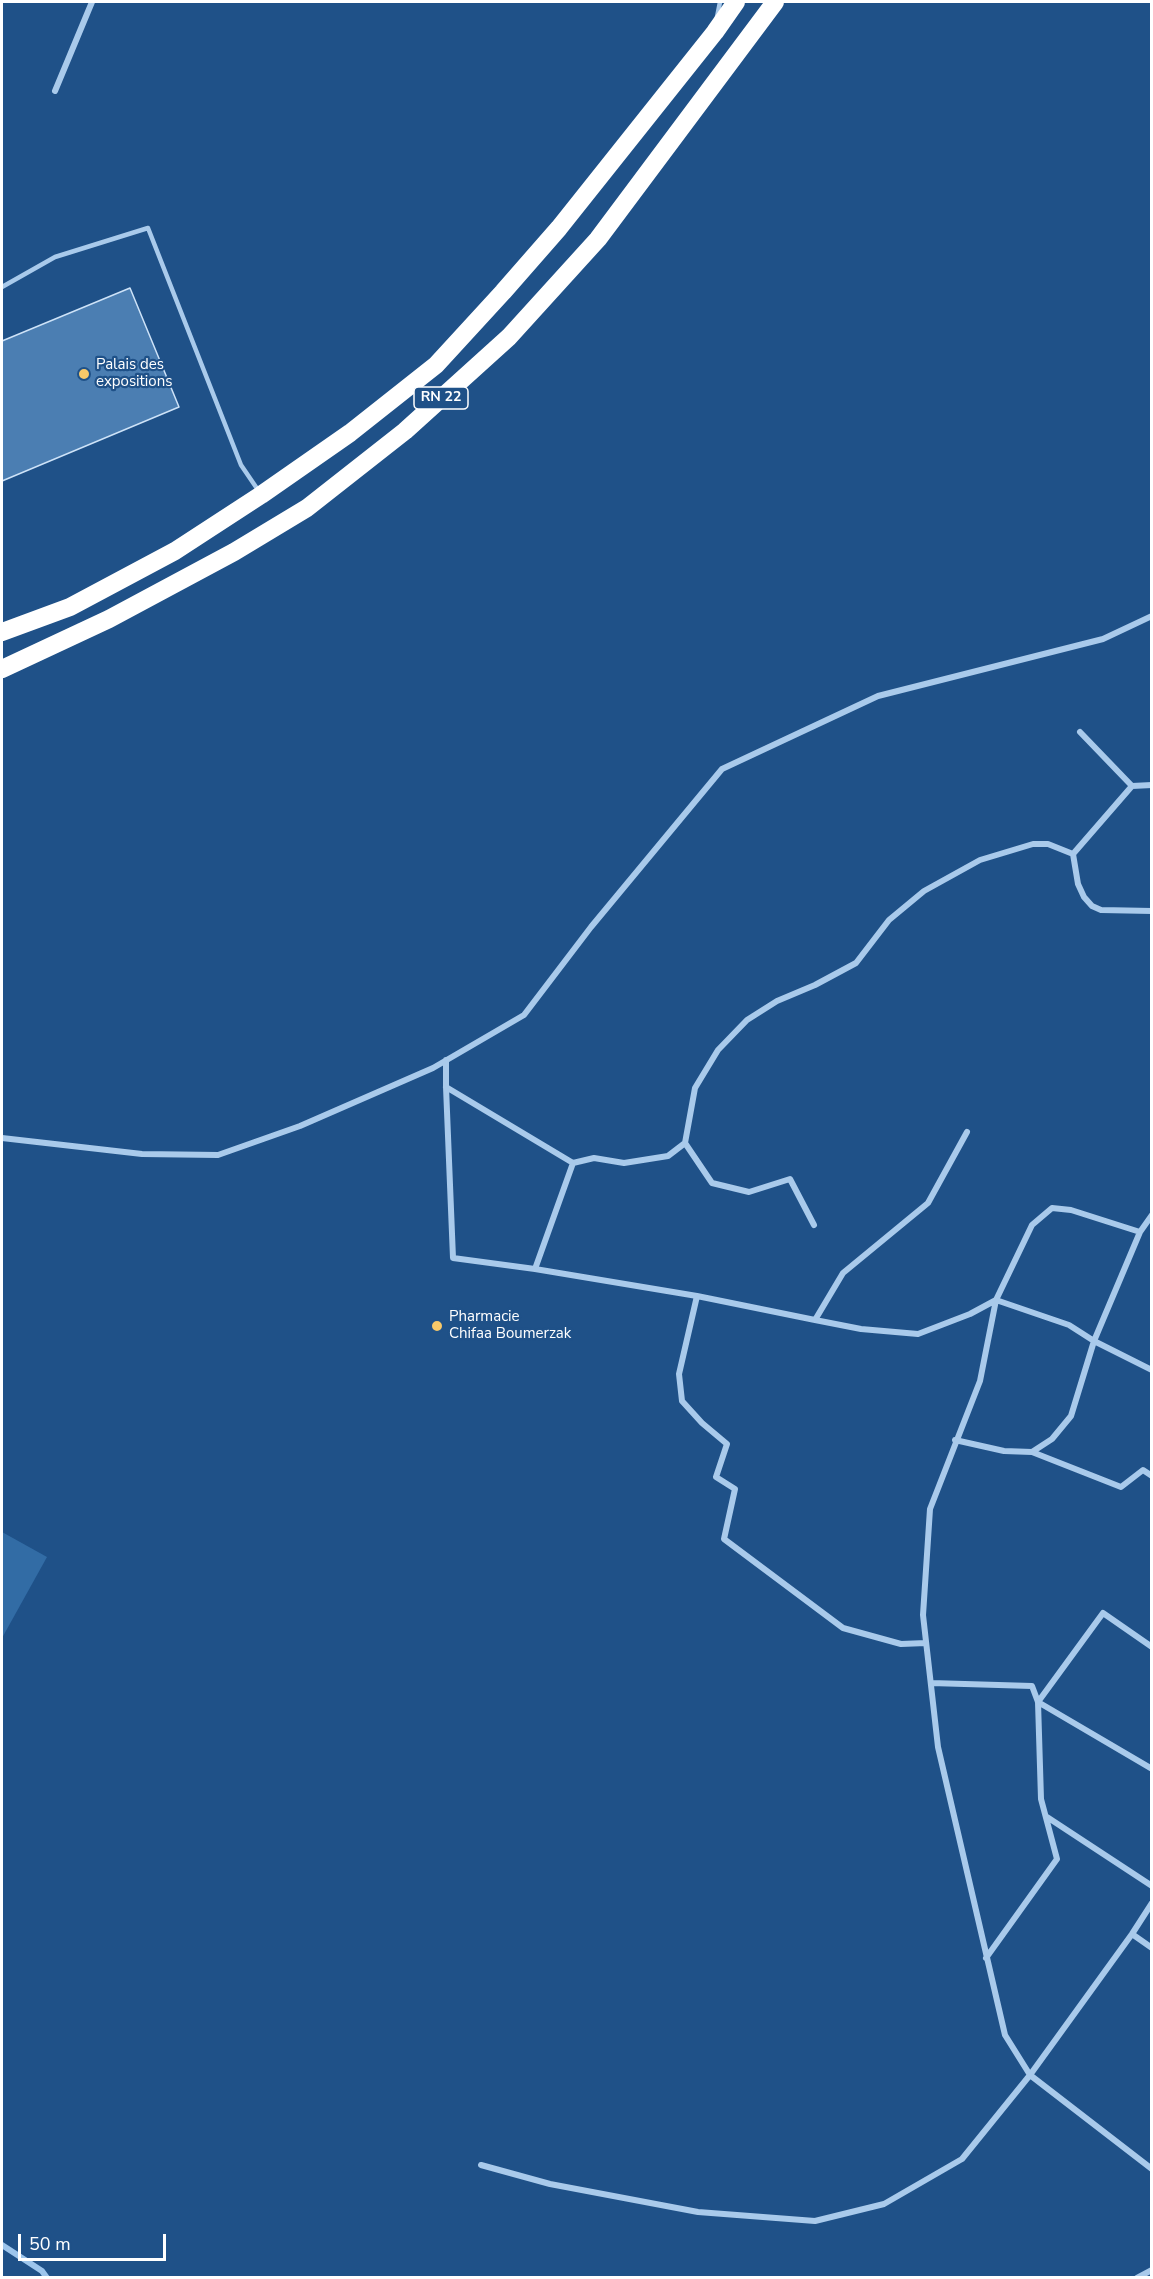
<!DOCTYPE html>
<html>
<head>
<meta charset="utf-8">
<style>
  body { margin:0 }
  #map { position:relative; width:1153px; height:2279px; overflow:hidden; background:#1f5188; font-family:"Nunito Sans",sans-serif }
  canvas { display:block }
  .frame { position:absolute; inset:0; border:3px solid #fff; pointer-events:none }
  .scale { position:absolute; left:18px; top:2234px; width:148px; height:27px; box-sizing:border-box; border:3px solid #fff; border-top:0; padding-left:8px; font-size:18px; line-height:21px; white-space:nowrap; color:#fff; -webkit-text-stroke:4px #1f5188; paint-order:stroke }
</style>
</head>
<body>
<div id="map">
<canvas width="1153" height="2279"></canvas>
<div class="frame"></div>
<div class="scale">50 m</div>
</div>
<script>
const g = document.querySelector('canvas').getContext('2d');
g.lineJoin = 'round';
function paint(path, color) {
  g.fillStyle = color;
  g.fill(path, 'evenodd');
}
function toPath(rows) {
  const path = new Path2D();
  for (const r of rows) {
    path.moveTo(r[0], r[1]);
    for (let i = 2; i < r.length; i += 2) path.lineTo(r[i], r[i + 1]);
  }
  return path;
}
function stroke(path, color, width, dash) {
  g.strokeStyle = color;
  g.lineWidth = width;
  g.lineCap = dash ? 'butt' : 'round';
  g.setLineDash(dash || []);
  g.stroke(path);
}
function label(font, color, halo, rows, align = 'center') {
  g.font = font + ' "Nunito Sans",sans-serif';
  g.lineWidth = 4.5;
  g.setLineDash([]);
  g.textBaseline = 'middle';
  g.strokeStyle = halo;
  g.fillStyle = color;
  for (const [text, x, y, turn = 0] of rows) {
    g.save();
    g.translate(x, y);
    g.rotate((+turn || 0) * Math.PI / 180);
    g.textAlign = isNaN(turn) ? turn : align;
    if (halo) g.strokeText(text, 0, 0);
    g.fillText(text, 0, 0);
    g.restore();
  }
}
paint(toPath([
  [2,1532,47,1557,2,1638]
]), '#326ca5');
stroke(toPath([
  [2,2245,42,2271,47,2278]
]), '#9dc5ec', 6);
const building = toPath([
  [130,288,179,407,2,481,2,341,130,288]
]);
paint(building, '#4b7eb2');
stroke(building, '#cee3f8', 1.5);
stroke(toPath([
  [717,17,720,2],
  [2,287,55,257,148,228,241,465,258,490]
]), '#a9caeb', 4.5);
stroke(toPath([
  [55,91,92,2],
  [1132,786,1152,785],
  [1073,854,1078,884,1084,897,1092,906,1101,910,1152,911],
  [446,1087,573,1163,535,1269,453,1258,446,1087,446,1060],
  [2,1138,142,1154,218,1155,300,1126,433,1068,524,1015,591,927,722,769,878,696,1103,639,1152,616],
  [685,1143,712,1183,749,1192,790,1179,814,1225],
  [573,1163,594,1158,624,1163,668,1156,685,1143,695,1088,718,1050,747,1020,777,1001,815,985,856,963,889,920,924,891,980,860,1033,844,1048,844,1073,854,1132,786,1080,732],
  [1140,1232,1071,1210,1052,1208,1032,1225,996,1300,980,1381,930,1509,923,1615,938,1747,1005,2035,1030,2075,1152,2169],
  [535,1269,697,1296,679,1374,682,1401,702,1423,727,1444,716,1477,735,1489,724,1539,843,1628,901,1644,926,1643],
  [697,1296,815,1320,843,1273,928,1203,967,1132],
  [815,1320,861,1329,918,1334,970,1314,996,1300,1069,1325,1094,1341,1152,1370],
  [955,1440,1004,1451,1032,1452,1052,1439,1071,1416,1094,1341,1140,1232,1152,1215],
  [1032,1452,1121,1487,1143,1470,1152,1476],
  [1152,1647,1103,1613,1038,1702,1152,1769],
  [931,1683,1032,1686,1038,1702,1041,1799,1057,1859,986,1958],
  [1047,1817,1152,1886],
  [1132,1934,1152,1948],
  [481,2165,550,2184,698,2212,815,2221,884,2204,962,2159,1030,2075,1132,1934,1152,1903],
  [1137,2278,1152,2270]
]), '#a9caeb', 6);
stroke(toPath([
  [2,632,70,607,175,551,261,495,350,433,436,365,503,292,559,228,715,32,736,2],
  [2,669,109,619,234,552,307,508,405,431,509,337,598,239,775,2]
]), '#fff', 18);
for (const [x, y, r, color] of [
  [84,374,6,"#f9c969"],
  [437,1326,6,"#f9c969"]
]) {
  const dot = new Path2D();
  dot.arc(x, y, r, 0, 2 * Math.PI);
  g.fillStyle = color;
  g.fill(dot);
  stroke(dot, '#1f5188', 2);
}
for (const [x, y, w] of [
  [441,398,54]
]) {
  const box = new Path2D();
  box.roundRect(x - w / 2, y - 11, w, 22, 4.5);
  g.fillStyle = '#1f5188';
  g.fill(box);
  stroke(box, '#fff', 1.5);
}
label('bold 14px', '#fff', null, [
  ["RN 22",441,398]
]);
label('15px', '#fff', '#1f5188', [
  ["Palais des",96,365],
  ["expositions",96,382],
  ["Pharmacie",449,1317],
  ["Chifaa Boumerzak",449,1334]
], 'left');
</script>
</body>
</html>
